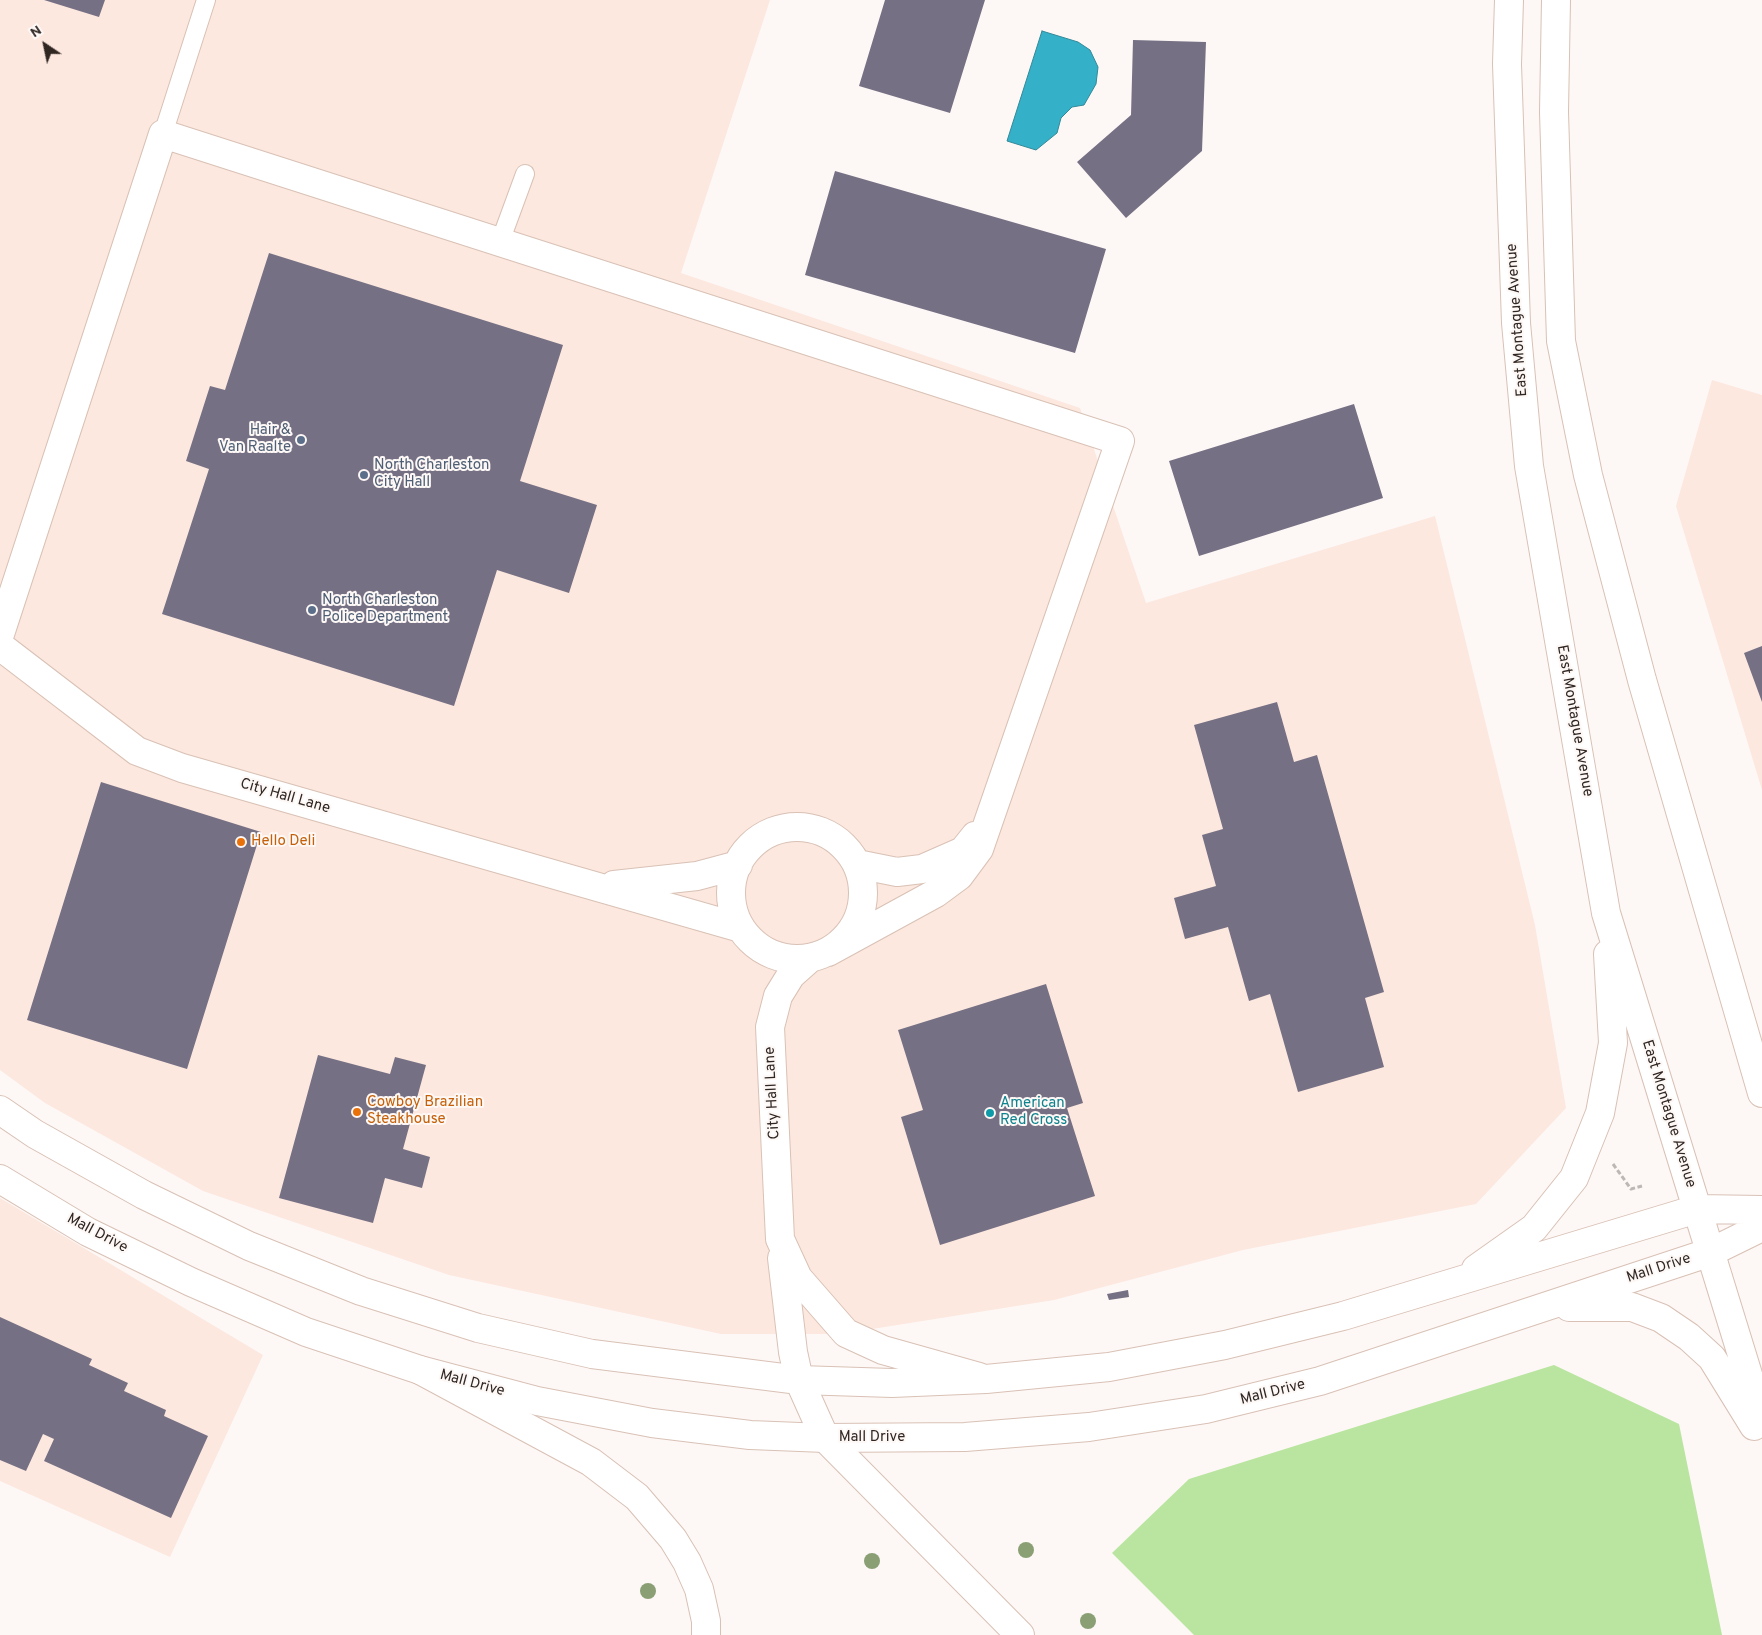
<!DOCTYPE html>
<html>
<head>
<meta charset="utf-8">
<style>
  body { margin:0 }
  #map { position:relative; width:1762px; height:1635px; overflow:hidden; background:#fdf8f6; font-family:Overpass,sans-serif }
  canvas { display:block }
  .north { position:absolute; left:20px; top:20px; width:50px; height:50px; -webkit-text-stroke:4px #fdf8f6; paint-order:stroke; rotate:326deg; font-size:14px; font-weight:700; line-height:20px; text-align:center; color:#302723 }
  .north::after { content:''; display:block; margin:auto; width:18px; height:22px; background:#302723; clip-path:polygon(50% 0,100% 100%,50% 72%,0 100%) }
</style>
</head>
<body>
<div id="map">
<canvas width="1762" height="1635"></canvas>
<div class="north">N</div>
</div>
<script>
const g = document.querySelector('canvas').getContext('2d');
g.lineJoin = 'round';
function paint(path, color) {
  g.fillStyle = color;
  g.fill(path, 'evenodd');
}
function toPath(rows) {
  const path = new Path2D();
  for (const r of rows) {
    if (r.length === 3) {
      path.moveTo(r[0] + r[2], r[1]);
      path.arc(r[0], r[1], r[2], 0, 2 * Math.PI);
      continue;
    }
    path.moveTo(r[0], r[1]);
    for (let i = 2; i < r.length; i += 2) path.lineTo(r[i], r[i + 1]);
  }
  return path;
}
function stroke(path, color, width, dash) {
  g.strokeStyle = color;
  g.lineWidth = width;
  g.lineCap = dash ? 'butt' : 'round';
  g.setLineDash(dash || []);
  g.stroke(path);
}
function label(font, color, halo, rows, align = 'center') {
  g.font = font + ' Overpass,sans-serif';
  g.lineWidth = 4;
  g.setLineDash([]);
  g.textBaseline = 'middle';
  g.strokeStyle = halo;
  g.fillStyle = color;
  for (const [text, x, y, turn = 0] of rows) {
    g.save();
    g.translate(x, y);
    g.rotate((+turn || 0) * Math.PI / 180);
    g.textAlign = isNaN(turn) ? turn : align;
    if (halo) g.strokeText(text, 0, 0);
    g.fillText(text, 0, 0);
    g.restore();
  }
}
paint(toPath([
  [0,0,770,0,681,273,1080,408,1146,603,1435,516,1535,925,1566,1108,1476,1204,1243,1250,1054,1300,841,1334,721,1334,449,1275,203,1191,45,1103,0,1070],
  [1712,380,1762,395,1762,790,1676,506],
  [0,1198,263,1355,170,1557,0,1481]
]), '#fce8df');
paint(toPath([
  [1554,1365,1679,1424,1722,1635,1194,1635,1112,1553,1189,1479]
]), '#b9e5a0');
const water = toPath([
  [1042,31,1078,42,1090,50,1098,67,1096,84,1084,105,1072,107,1061,118,1057,133,1036,150,1007,141,1042,31]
]);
paint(water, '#34b1c9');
stroke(water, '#338897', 1);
paint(toPath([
  [44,0,105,0,99,17],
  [885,0,985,0,950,113,859,86],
  [1133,40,1206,42,1202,151,1126,218,1077,162,1131,115],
  [835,171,1106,249,1075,353,805,275],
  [269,253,563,345,520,481,597,505,569,593,497,570,454,706,162,614,209,469,186,461,210,386,225,390],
  [1354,404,1383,498,1199,556,1169,461],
  [1762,646,1762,702,1744,653],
  [1277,702,1294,762,1317,755,1384,992,1365,998,1384,1067,1298,1092,1270,994,1249,1001,1228,927,1185,939,1174,898,1216,886,1202,835,1223,829,1194,725],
  [101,782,261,832,187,1069,27,1020],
  [1046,984,1083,1103,1067,1108,1095,1196,940,1245,901,1117,923,1110,898,1030],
  [318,1055,390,1074,395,1057,426,1065,403,1149,430,1157,422,1188,385,1178,373,1223,279,1198],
  [1128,1290,1129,1297,1109,1300,1107,1294],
  [0,1317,92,1359,89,1365,128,1383,124,1391,166,1410,164,1416,208,1436,171,1518,44,1461,54,1439,43,1434,26,1471,0,1460]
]), '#767084');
const lane = toPath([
  [163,134,206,0],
  [500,242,525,174]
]);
const street = toPath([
  [0,634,163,134,1120,441,979,849,959,876,936,893,828,952],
  [0,646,137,751,182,768,741,928],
  [797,893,66],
  [857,864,897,872,922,869,963,851,975,836],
  [614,885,697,876,738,865],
  [809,959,791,975,778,996,770,1027,780,1239,798,1278,846,1333,883,1350,979,1377],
  [782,1258,793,1352,799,1380]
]);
const secondary = toPath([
  [1509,0,1507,64,1516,323,1529,466,1606,913,1762,1420],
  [1556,0,1554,112,1561,341,1588,475,1642,680,1762,1093],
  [0,1110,35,1134,144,1195,249,1246,361,1291,478,1328,592,1354,799,1380,892,1383,986,1379,1109,1367,1225,1345,1343,1316,1697,1209,1762,1210],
  [0,1179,88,1232,191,1282,306,1332,420,1370,537,1401,652,1423,750,1435,825,1438,965,1437,1089,1427,1206,1409,1320,1381,1711,1252,1762,1227],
  [1476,1269,1534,1228,1574,1178,1600,1113,1613,1043,1608,954],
  [1569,1307,1632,1307,1661,1318,1689,1337,1712,1358,1754,1426]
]);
const highway = toPath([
  [420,1370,591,1462,637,1497,673,1539,687,1562,699,1589,706,1621,706,1635],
  [799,1380,825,1438,1020,1635]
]);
stroke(lane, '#d9c1b5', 20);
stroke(street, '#d9c1b5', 30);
stroke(secondary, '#d9c1b5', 30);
stroke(highway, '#d9c1b5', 30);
stroke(toPath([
  [1613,1164,1631,1189,1642,1186]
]), '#beb8b5', 3, [5, 2.5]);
stroke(lane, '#fff', 18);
stroke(street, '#fff', 28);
stroke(secondary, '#fff', 28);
stroke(highway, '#fff', 28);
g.fillStyle = '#8b9f75';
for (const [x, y] of [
  [1026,1550],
  [872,1561],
  [648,1591],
  [1088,1621]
]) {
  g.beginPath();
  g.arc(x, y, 8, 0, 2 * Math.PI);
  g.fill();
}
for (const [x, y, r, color] of [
  [301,440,5,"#5c6f8a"],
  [364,475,5,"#5c6f8a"],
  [312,610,5,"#5c6f8a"],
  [241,842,5,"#e8710a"],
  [357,1112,5,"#e8710a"],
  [990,1113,5,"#0f9aa8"]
]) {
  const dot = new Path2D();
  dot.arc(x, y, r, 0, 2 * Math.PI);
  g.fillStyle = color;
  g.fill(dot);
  stroke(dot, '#fdf8f6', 2);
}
label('15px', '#302723', '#fdf8f6', [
  ["East Montague Avenue",1518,320,-94],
  ["East Montague Avenue",1574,721,80],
  ["City Hall Lane",285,797,16],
  ["City Hall Lane",773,1093,-93],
  ["East Montague Avenue",1668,1114,73],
  ["Mall Drive",97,1234,28],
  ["Mall Drive",1659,1269,-18],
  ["Mall Drive",472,1384,15],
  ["Mall Drive",1273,1393,-14],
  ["Mall Drive",872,1438]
]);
label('15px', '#4e5e75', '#fdf8f6', [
  ["Hair &",291,431,"right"],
  ["Van Raalte",291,448,"right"],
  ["North Charleston",374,466],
  ["City Hall",374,483],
  ["North Charleston",322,601],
  ["Police Department",322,618]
], 'left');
label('15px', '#c56008', '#fdf8f6', [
  ["Hello Deli",251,842],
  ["Cowboy Brazilian",367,1103],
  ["Steakhouse",367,1120]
], 'left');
label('15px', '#0d838f', '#fdf8f6', [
  ["American",1000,1104],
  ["Red Cross",1000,1121]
], 'left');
</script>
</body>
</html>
